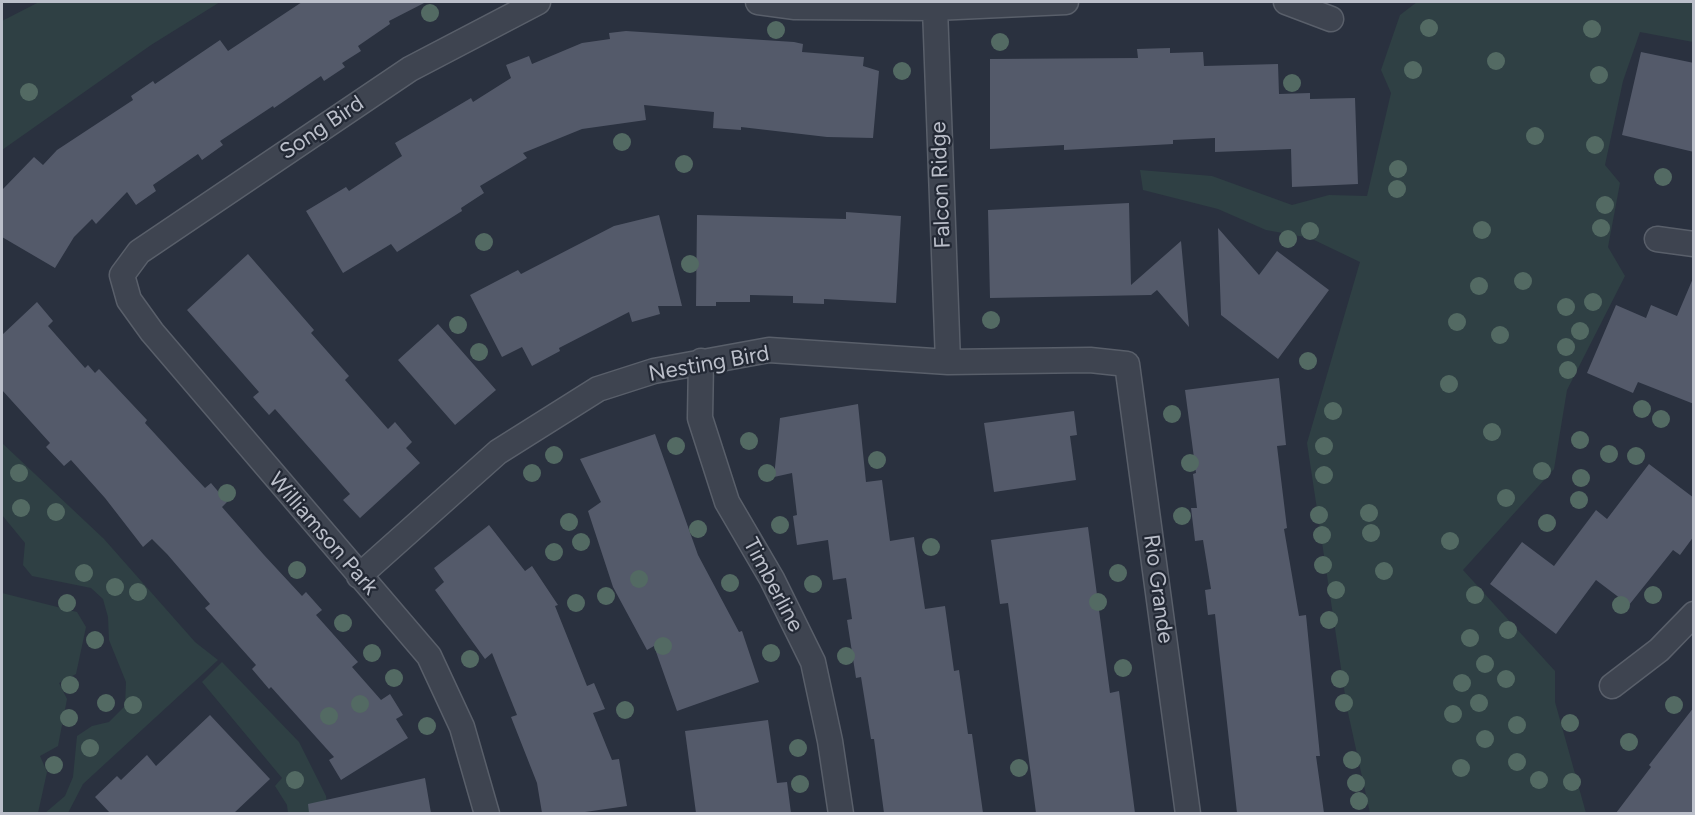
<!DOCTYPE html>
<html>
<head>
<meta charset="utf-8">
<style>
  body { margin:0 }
  #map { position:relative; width:1695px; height:815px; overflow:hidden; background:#2a313f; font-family:Figtree,sans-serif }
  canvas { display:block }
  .frame { position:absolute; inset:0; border:3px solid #bbbfca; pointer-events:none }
</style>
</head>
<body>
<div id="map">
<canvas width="1695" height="815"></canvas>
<div class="frame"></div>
</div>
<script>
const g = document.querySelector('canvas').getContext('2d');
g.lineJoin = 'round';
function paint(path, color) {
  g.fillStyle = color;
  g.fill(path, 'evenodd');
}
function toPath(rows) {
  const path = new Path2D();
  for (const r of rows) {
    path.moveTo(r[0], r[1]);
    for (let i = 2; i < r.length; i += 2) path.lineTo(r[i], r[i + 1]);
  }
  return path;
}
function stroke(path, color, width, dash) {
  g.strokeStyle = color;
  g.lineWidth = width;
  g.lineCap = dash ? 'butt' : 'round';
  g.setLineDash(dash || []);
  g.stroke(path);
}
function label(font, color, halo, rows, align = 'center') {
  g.font = font + ' Figtree,sans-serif';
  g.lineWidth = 4.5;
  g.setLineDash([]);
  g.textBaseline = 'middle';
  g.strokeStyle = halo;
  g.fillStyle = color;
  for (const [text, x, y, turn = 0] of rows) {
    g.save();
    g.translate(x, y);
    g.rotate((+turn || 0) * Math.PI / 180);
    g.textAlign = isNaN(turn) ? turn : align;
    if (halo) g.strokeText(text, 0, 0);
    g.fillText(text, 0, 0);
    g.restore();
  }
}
paint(toPath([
  [39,2,220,2,151,45,2,150,2,21],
  [1417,2,1693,2,1693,42,1640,32,1623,81,1605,165,1620,183,1608,247,1625,276,1567,390,1554,469,1463,570,1555,671,1555,702,1586,813,1370,813,1347,708,1307,443,1360,262,1310,238,1266,230,1218,209,1143,190,1140,170,1212,176,1292,205,1329,195,1367,196,1391,93,1381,70,1400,15],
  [2,443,104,539,195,642,218,660,83,784,68,813,45,813,65,796,73,777,77,736,92,726,109,722,125,706,126,682,109,640,108,617,103,599,91,588,32,576,23,565,25,543,2,515],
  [2,593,77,612,86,627,76,674,59,683,67,699,58,746,40,756,47,772,38,813,2,813],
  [222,662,299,742,326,796,328,813,288,813,287,805,275,786,282,778,202,682]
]), '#2f4044');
paint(toPath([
  [302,2,426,2,389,21,390,24,358,46,361,51,342,63,345,67,324,81,321,76,274,108,273,106,220,141,223,145,202,160,198,154,153,185,156,191,136,205,127,192,96,224,92,219,74,237,55,268,2,237,2,190,34,157,43,165,57,150,133,100,131,96,153,81,155,84,220,40,228,51],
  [626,31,794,42,803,44,802,52,864,57,863,66,879,71,873,138,827,137,741,127,741,130,713,128,714,112,644,105,646,120,582,129,523,153,527,158,480,186,484,193,461,208,462,211,397,252,391,244,343,273,306,211,346,187,349,191,402,156,395,143,471,98,473,102,511,78,506,65,529,56,532,64,582,43,610,39,609,33],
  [1170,48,1170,53,1203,52,1204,66,1278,64,1279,94,1310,93,1310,99,1355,98,1358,184,1292,187,1291,149,1215,152,1215,138,1173,140,1173,144,1064,150,1064,145,990,149,990,59,1138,58,1137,49],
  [1641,52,1694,63,1694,152,1622,135],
  [1129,203,1131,285,1181,241,1189,327,1157,290,1151,295,990,298,988,210],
  [846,212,901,216,896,303,824,299,824,304,793,303,793,296,750,295,750,302,716,302,716,306,696,306,697,215,846,219],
  [659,215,682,306,658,306,660,314,632,322,629,312,559,348,560,351,532,366,522,347,502,357,470,295,518,270,521,274,614,226],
  [1218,228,1259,275,1277,251,1329,290,1278,359,1221,315],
  [248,254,314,330,311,333,349,376,345,380,388,429,395,422,412,442,406,448,420,463,360,518,343,500,350,494,275,409,269,415,253,397,259,392,187,310],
  [1694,276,1694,404,1638,382,1633,393,1587,373,1616,305,1646,318,1651,305,1677,316],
  [37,302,53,321,48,326,85,368,88,365,95,373,99,369,147,420,145,423,189,471,205,488,211,483,227,502,222,507,264,555,302,596,306,592,322,610,316,615,358,662,352,667,381,700,390,694,403,715,396,719,408,738,341,780,329,760,334,757,271,687,269,689,252,669,256,665,205,608,210,604,167,554,152,539,143,547,105,498,71,460,64,466,46,447,50,443,2,390,2,335],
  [438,324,496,390,455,425,398,360],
  [1279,378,1286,445,1277,446,1287,528,1284,529,1299,616,1306,615,1320,756,1316,756,1324,813,1237,813,1215,614,1208,615,1205,590,1211,589,1203,540,1195,541,1191,508,1197,508,1193,474,1196,473,1185,390],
  [858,404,866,482,882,480,890,541,914,537,925,609,945,606,954,671,959,670,968,734,972,734,983,813,884,813,874,739,871,739,861,677,856,678,847,620,852,619,846,578,833,580,828,540,797,545,793,516,797,515,792,473,774,477,780,418],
  [1074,411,1077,435,1070,436,1076,480,994,492,984,423],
  [655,434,698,555,739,632,742,631,759,682,677,711,654,646,647,650,613,587,588,511,601,502,580,459],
  [1649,464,1694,498,1694,536,1680,555,1673,550,1629,605,1596,580,1556,634,1490,584,1522,542,1554,566,1596,510,1607,519],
  [489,525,525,571,532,566,558,605,555,606,587,686,594,683,605,709,593,713,612,760,619,759,627,806,578,813,542,813,537,783,511,717,517,715,492,653,485,659,435,590,444,582,434,568],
  [1088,527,1110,693,1119,691,1135,813,1036,813,1008,603,1000,604,991,540],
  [1694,707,1694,813,1616,813,1651,767,1649,765],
  [210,715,270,779,234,813,110,813,95,797,117,776,121,780,147,755,156,766],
  [768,720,777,783,787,782,791,813,696,813,685,731],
  [425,778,431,813,309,813,308,804]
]), '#545a6a');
const minor = toPath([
  [758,2,795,7,935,8,1066,2],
  [1286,2,1331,19],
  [935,8,948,362],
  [1657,239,1694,244],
  [701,361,700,418,727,502,772,579,813,662,830,741,841,814],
  [359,576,498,452,598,389,654,371,769,350,948,362,1090,360,1127,364,1188,814],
  [1612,686,1659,650,1694,614],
  [487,814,462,727,429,656,152,332,129,300,122,275,139,252,410,69,538,2]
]);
stroke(minor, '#595f6a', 27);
stroke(minor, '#3e4450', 24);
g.fillStyle = '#536a63';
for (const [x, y] of [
  [430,13],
  [1429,28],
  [1592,29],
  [776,30],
  [1000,42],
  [1496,61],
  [1413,70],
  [902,71],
  [1599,75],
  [1292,83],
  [29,92],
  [1535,136],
  [622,142],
  [1595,145],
  [684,164],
  [1398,169],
  [1663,177],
  [1397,189],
  [1605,205],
  [1601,228],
  [1482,230],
  [1310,231],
  [1288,239],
  [484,242],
  [690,264],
  [1523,281],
  [1479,286],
  [1593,302],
  [1566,307],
  [991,320],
  [1457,322],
  [458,325],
  [1580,331],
  [1500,335],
  [1566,347],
  [479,352],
  [1308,361],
  [1568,370],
  [1449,384],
  [1642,409],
  [1333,411],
  [1172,414],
  [1661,419],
  [1492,432],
  [1580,440],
  [749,441],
  [676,446],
  [1324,446],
  [1609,454],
  [554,455],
  [1636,456],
  [877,460],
  [1190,463],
  [1542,471],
  [19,473],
  [532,473],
  [767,473],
  [1324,475],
  [1581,478],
  [227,493],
  [1506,498],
  [1579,500],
  [21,508],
  [56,512],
  [1369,513],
  [1319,515],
  [1182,516],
  [569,522],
  [1547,523],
  [780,525],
  [698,529],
  [1371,533],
  [1322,535],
  [1450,541],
  [581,542],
  [931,547],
  [554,552],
  [1323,565],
  [297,570],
  [1384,571],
  [84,573],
  [1118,573],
  [639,579],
  [730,583],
  [813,584],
  [115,587],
  [1336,590],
  [138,592],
  [1475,595],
  [1653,595],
  [606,596],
  [1098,602],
  [67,603],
  [576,603],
  [1621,605],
  [1329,620],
  [343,623],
  [1508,630],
  [1470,638],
  [95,640],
  [663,646],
  [372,653],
  [771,653],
  [846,656],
  [470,659],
  [1485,664],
  [1123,668],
  [394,678],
  [1340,679],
  [1506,679],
  [1462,683],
  [70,685],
  [106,703],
  [1344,703],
  [1479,703],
  [360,704],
  [133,705],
  [1674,705],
  [625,710],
  [1453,714],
  [329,716],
  [69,718],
  [1570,723],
  [1517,725],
  [427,726],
  [1485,739],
  [1629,742],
  [90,748],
  [798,748],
  [1352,760],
  [1517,762],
  [54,765],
  [1019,768],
  [1461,768],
  [295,780],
  [1539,780],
  [1572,782],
  [1356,783],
  [800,784],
  [1359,801]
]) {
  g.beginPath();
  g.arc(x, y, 9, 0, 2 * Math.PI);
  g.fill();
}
label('22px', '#bbbfca', '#232935', [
  ["Song Bird",322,128,-34],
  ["Falcon Ridge",941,185,-92],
  ["Nesting Bird",709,364,-10],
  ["Williamson Park",323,534,49],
  ["Timberline",773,585,62],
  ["Rio Grande",1158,589,82]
]);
</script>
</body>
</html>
